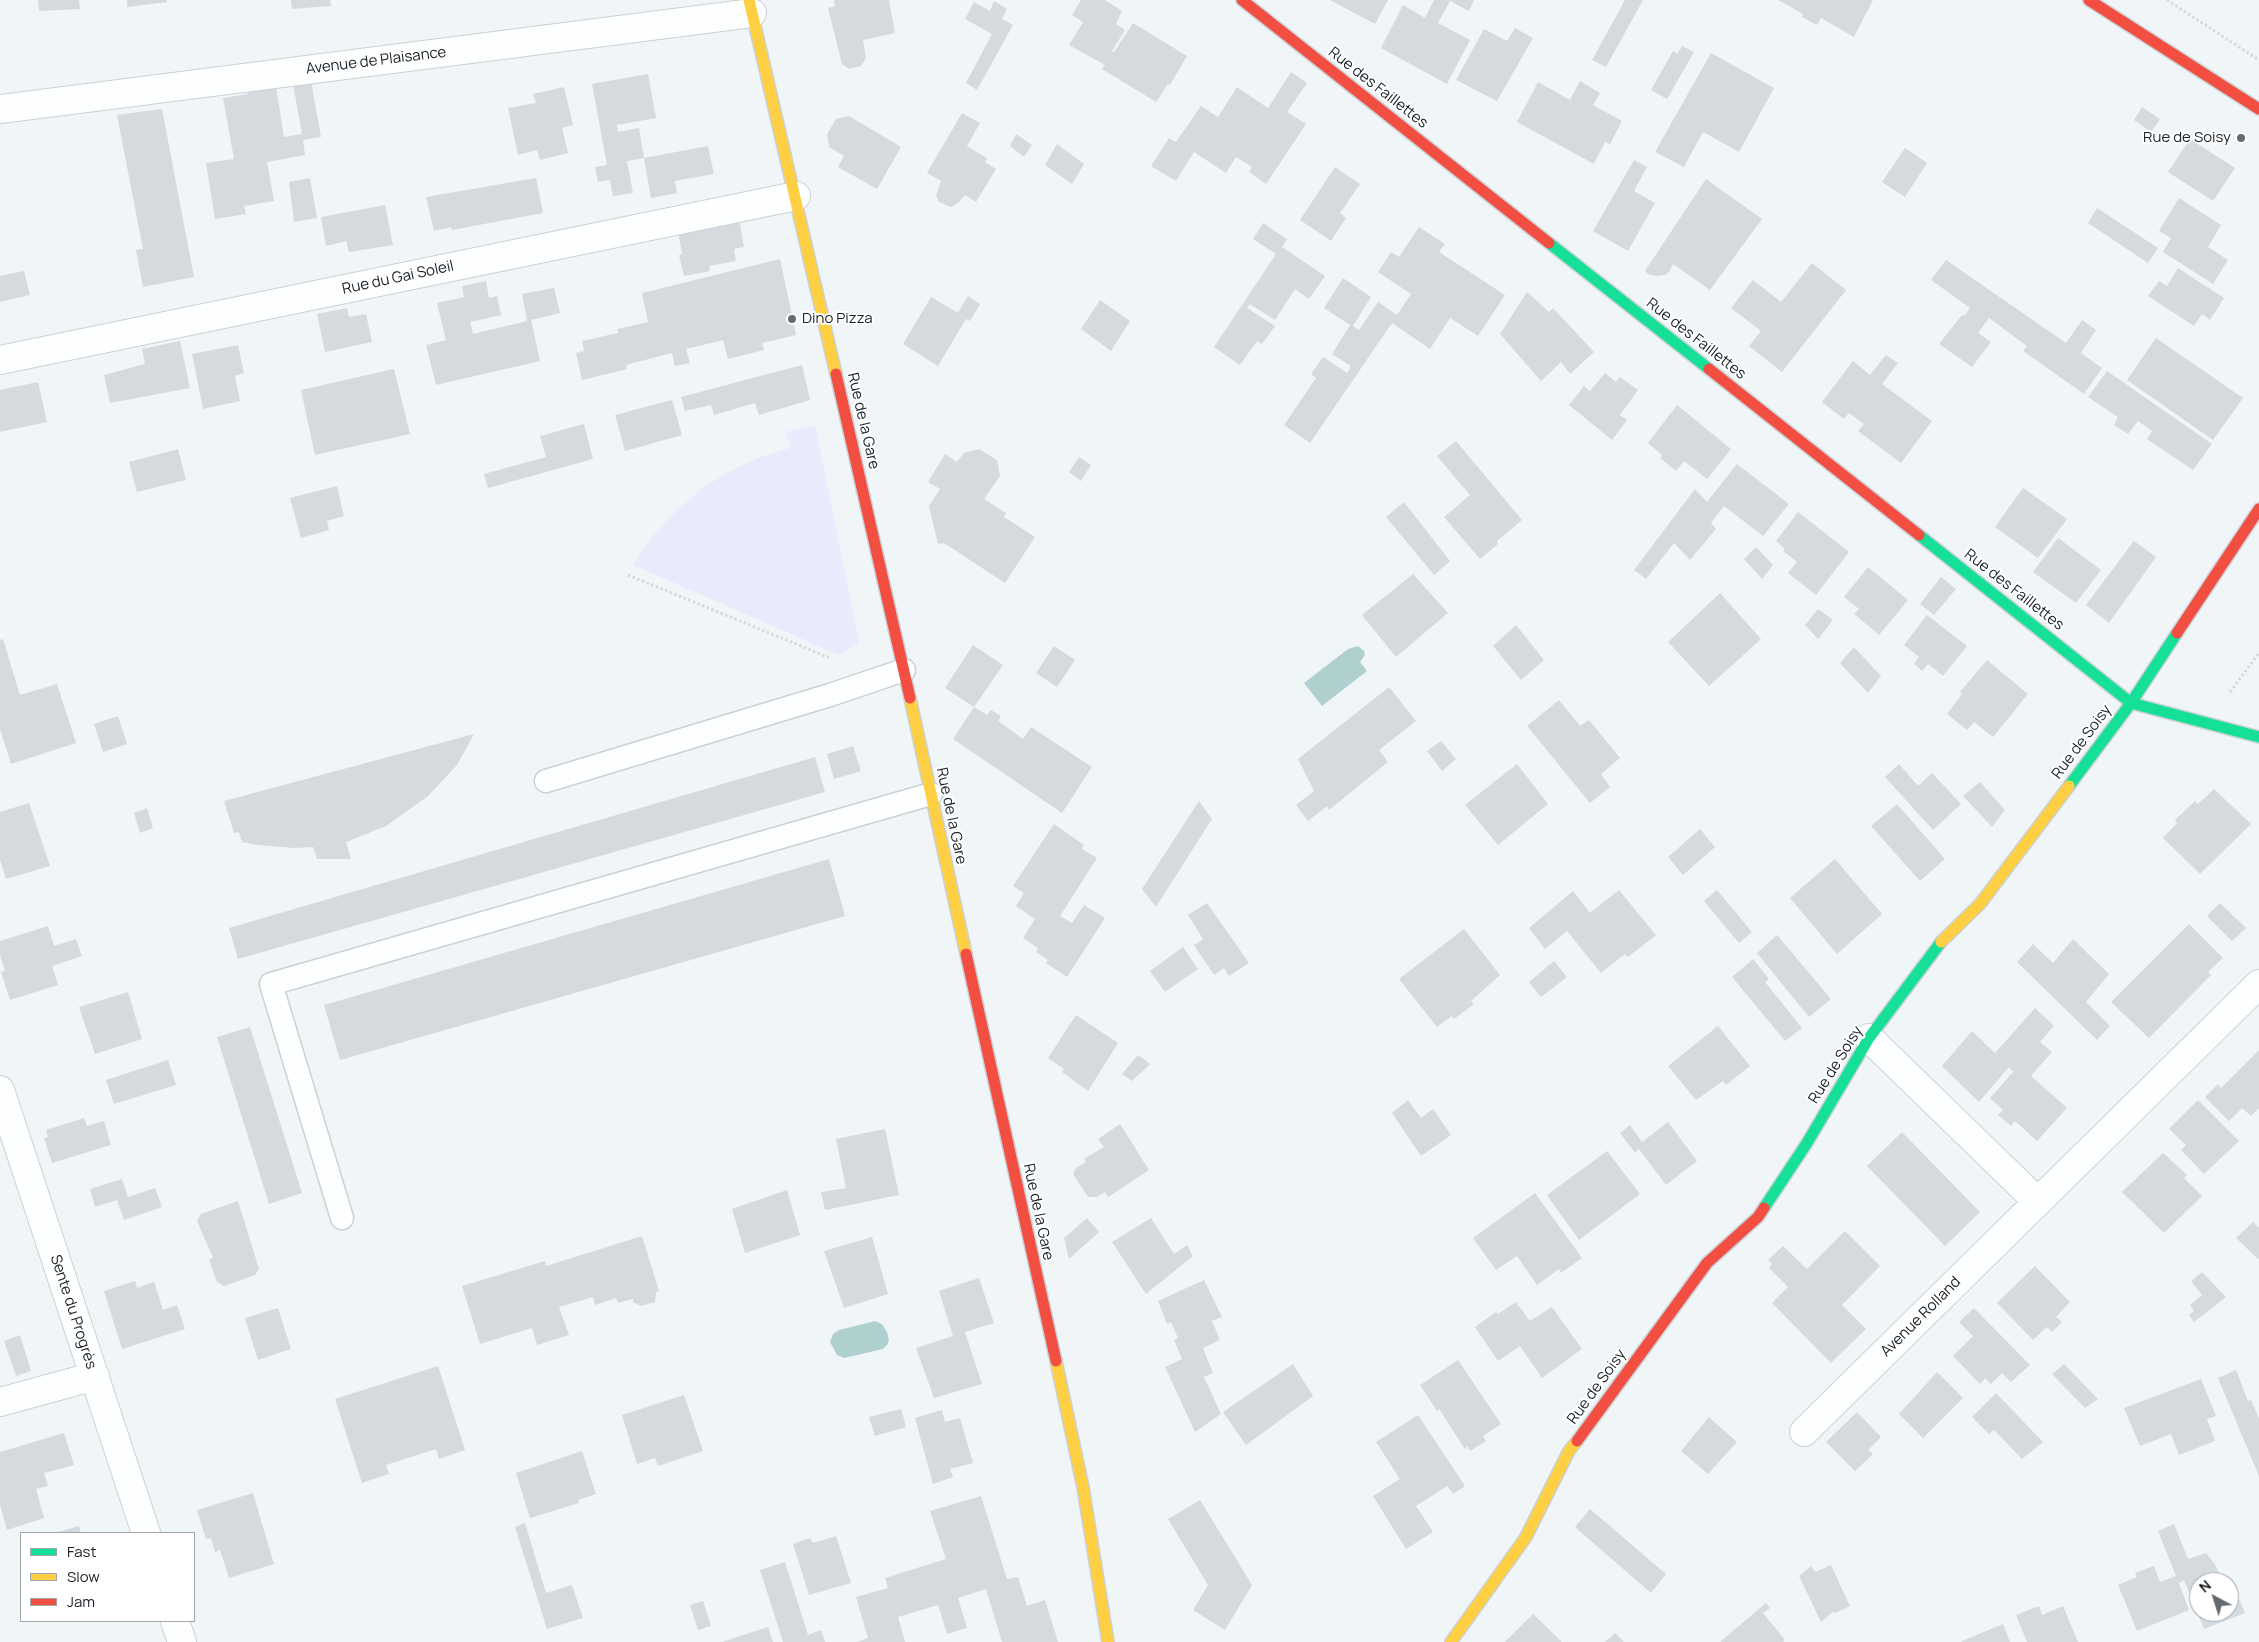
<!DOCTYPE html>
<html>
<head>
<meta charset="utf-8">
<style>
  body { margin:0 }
  #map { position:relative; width:2259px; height:1642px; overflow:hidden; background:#f0f5f8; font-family:Manrope,sans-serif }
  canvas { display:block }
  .legend { position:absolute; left:20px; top:1532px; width:175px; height:90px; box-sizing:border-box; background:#fff; border:1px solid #a3a6a8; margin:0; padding:6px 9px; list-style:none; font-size:15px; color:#192026 }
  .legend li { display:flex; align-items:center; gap:10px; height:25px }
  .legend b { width:25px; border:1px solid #a3a6a8 }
  .north { position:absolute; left:2189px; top:1572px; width:50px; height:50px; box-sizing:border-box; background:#fff; border:1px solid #a3a6a8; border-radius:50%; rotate:320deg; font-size:14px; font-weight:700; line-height:20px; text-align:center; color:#192026 }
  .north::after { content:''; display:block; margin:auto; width:18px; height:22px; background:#646b70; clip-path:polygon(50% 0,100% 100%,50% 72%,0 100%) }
</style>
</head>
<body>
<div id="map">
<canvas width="2259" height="1642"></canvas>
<ul class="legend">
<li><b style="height:6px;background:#16e098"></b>Fast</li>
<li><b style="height:6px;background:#ffcf43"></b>Slow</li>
<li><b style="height:6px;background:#f24e42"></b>Jam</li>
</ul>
<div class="north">N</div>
</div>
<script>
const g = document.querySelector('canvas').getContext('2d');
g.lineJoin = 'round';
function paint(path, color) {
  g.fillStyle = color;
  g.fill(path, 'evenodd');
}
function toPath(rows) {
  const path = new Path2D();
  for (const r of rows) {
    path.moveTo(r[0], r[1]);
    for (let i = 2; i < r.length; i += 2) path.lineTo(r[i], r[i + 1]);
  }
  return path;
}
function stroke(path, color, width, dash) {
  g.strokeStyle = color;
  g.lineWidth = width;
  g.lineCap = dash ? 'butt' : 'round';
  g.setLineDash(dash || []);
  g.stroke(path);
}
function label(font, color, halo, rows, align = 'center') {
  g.font = font + ' Manrope,sans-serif';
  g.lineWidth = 4;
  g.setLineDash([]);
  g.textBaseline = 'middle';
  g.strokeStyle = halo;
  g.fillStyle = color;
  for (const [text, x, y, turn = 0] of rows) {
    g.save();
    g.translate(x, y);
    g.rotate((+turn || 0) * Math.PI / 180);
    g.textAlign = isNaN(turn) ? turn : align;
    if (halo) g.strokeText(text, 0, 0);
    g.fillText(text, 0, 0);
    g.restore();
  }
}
paint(toPath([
  [815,425,859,642,839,655,633,565,652,537,675,512,700,490,728,472,758,458,790,448,786,432]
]), '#e8ebfc');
paint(toPath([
  [1358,646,1364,651,1365,655,1360,662,1367,671,1322,706,1304,683,1348,649],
  [875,1321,882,1324,887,1332,889,1340,887,1345,883,1349,844,1358,837,1355,830,1342,833,1334,839,1330]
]), '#b0d0d0');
paint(toPath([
  [38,0,79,0,80,9,39,11],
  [127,0,167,0,167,2,127,7],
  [291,0,330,0,331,6,292,9],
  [834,0,889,0,895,33,863,40,866,58,861,66,849,69,842,64,828,8,835,6],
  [1081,0,1105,0,1122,11,1116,24,1125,30,1112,51,1114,52,1133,23,1187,56,1170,85,1168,84,1156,102,1102,69,1105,65,1069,45,1083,22,1072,15],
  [1330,0,1388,0,1375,24],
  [1434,0,1474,0,1469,11,1450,1,1438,23,1470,40,1447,84,1381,48,1403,5,1425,18],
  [1625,0,1643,0,1606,67,1592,60],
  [1778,0,1873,0,1854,37,1821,18,1817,25,1802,17,1803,14],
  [994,1,1007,9,1002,19,1013,25,977,90,966,83,992,34,965,19,974,2,990,11],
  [1515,28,1533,38,1497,101,1456,80,1484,29,1507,41],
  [1682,46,1694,52,1667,99,1651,90,1673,51,1677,54],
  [1711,53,1774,88,1739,152,1703,132,1684,167,1655,152],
  [1291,72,1307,83,1287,112,1306,124,1266,184,1249,172,1252,167,1236,157,1226,173,1194,152,1176,181,1151,166,1169,138,1176,142,1201,106,1218,117,1237,87,1268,108],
  [648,74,656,118,617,125,618,132,639,128,644,158,627,161,633,193,613,196,610,180,598,182,595,167,607,165,592,84],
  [311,81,321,137,303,140,305,155,267,162,274,201,244,206,246,214,215,219,206,163,234,159,223,98,248,94,247,91,276,86,284,137,302,134,293,84],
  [1580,81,1600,93,1593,105,1622,121,1610,144,1605,142,1594,164,1517,122,1538,82,1570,100],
  [564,87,573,125,562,128,568,153,540,160,537,150,518,155,508,108,536,103,533,94],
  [2142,107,2160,119,2151,132,2134,120],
  [162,109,194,277,143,287,136,250,143,249,117,115],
  [962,113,980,123,967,146,987,158,985,162,996,169,976,202,965,195,958,203,951,207,939,202,936,195,941,181,927,173],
  [849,116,901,147,877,189,838,167,844,156,829,147,827,134,836,119],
  [1016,134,1032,145,1024,157,1010,146],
  [2190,139,2235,168,2213,201,2168,172],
  [1057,144,1084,164,1072,184,1045,165],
  [708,146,714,174,675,181,677,193,651,198,644,158],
  [1905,148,1927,163,1905,197,1882,182],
  [1634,160,1647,167,1634,191,1655,203,1628,251,1593,231],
  [1335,167,1360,184,1340,213,1346,218,1331,241,1300,220],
  [310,178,317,218,294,222,289,182],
  [536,178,543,213,452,230,451,227,434,231,426,197],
  [1706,179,1762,219,1710,290,1673,264,1669,272,1665,275,1656,276,1648,274,1645,271],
  [2179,198,2221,225,2208,247,2228,260,2213,284,2163,252,2171,238,2159,231],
  [385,205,393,245,349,252,346,241,326,246,321,217],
  [2097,208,2158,248,2148,263,2088,223],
  [739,219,744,247,734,249,736,261,709,266,710,271,684,276,679,255,682,254,678,231],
  [1263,223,1287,239,1282,247,1325,276,1309,299,1295,289,1275,320,1250,304,1247,308,1275,326,1262,344,1257,341,1240,365,1214,347,1276,254,1253,239],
  [1419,227,1445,244,1439,252,1505,295,1478,336,1450,318,1430,349,1392,323,1310,443,1284,425,1316,378,1311,374,1323,357,1347,373,1351,366,1332,354,1350,325,1324,308,1343,278,1371,297,1353,326,1359,330,1378,302,1397,315,1411,294,1378,272,1391,252,1399,257],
  [780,259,796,335,762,343,764,350,728,359,723,340,686,349,690,363,675,366,672,353,626,365,627,369,582,380,576,353,584,351,582,341,618,333,617,329,648,322,642,293],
  [1946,260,2066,343,2082,320,2096,330,2081,353,2102,368,2084,394,2023,351,2027,346,1989,318,1978,333,1991,342,1972,367,1939,344,1962,315,1964,316,1970,308,1931,280],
  [1812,263,1846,290,1782,372,1749,346,1761,331,1731,308,1753,280,1781,302],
  [2178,268,2224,298,2210,320,2202,314,2194,326,2148,296,2159,281,2167,286],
  [24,271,30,295,0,302,0,276],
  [486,281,489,298,497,296,501,315,470,322,473,334,527,321,522,294,554,288,560,313,531,320,540,361,436,385,426,345,446,340,437,303,464,297,462,286],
  [1527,292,1549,312,1553,308,1594,352,1570,374,1561,362,1541,381,1500,334],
  [968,296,980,304,970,321,966,319,938,366,903,344,931,297,958,313],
  [1100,300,1130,321,1111,351,1081,329],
  [347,308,349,317,366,314,372,342,325,352,317,314],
  [2156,338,2243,398,2213,440,2127,380],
  [180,341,190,388,110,403,104,375,145,364,142,349],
  [238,345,244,373,235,376,240,401,203,409,192,354],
  [1886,355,1898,363,1882,384,1932,421,1901,463,1858,431,1864,424,1849,413,1844,419,1822,402,1853,361,1870,375],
  [802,365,810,400,759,415,755,403,714,415,711,405,685,411,681,397],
  [394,369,410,434,315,455,301,390],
  [2107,371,2212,444,2193,470,2147,439,2152,431,2138,421,2128,434,2114,425,2118,417,2088,397],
  [1605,373,1616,382,1620,377,1638,390,1620,415,1627,420,1612,440,1569,405,1584,386,1590,391],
  [38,382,47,422,0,432,0,390],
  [672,400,682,435,625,451,615,415],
  [1677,405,1731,449,1707,479,1684,461,1676,471,1660,458,1662,455,1648,443],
  [584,424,593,459,488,488,484,474,546,457,540,436],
  [1456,441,1522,520,1497,541,1498,544,1480,559,1444,517,1470,495,1437,456],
  [178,449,186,480,137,492,129,462],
  [979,449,997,460,1000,476,984,499,1006,513,1004,517,1035,537,1005,583,944,543,938,544,929,506,940,489,928,482,945,454,957,462,964,453],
  [1079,457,1091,465,1081,481,1069,472],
  [1737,464,1789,504,1763,536,1724,506,1711,523,1716,529,1690,560,1674,543,1646,579,1634,570,1695,489,1707,502],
  [337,486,344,516,327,521,329,530,301,538,290,498],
  [2023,488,2067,519,2038,558,1995,527],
  [1404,502,1450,561,1434,575,1386,517],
  [1798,512,1849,552,1816,595,1788,573,1797,562,1783,551,1785,549,1776,541],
  [2058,538,2101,570,2076,603,2033,572],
  [2134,541,2156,557,2109,623,2086,605],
  [1756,547,1773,565,1762,579,1744,559],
  [1868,567,1908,600,1879,635,1854,614,1859,609,1844,597],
  [1413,574,1448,613,1396,657,1362,615],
  [1941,577,1956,589,1934,615,1920,604],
  [1720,593,1761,639,1709,686,1668,642],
  [1818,609,1833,620,1818,639,1805,625],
  [1927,615,1967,646,1943,676,1928,664,1922,671,1914,664,1919,657,1904,645],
  [1516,625,1544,660,1521,680,1493,646],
  [3,639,20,695,57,684,76,743,11,764,0,729,0,640],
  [973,645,1003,665,974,707,945,688],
  [1054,646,1075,660,1057,687,1036,673],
  [1854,647,1881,676,1868,693,1840,663],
  [1987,660,2028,694,1993,737,1974,722,1967,730,1947,714,1962,694,1960,692],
  [1389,687,1416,721,1379,750,1388,762,1329,810,1327,806,1308,821,1296,805,1314,791,1298,759],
  [1559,700,1580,726,1589,720,1620,758,1601,774,1610,787,1590,803,1527,726],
  [974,707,987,715,991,710,1001,716,998,721,1023,739,1031,727,1092,767,1062,813,953,739],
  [118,716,127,744,103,752,94,724],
  [474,734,457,765,428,796,386,826,346,842,351,859,317,859,313,847,294,848,258,845,242,842,239,832,234,833,224,801],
  [1441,741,1456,759,1442,771,1427,751],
  [853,746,861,771,834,779,827,754],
  [815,757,825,792,238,959,229,928],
  [1517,764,1548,804,1498,845,1465,805],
  [1899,764,1918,786,1932,773,1961,804,1933,830,1885,777],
  [1980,782,2005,810,1992,827,1963,796],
  [2214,789,2251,824,2200,874,2163,838,2177,823,2175,820,2195,801,2198,804],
  [1199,801,1212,819,1156,907,1142,889],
  [29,803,50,866,6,879,0,860,0,812],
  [1897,804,1945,859,1920,881,1871,826],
  [147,808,153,828,140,833,134,813],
  [1054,824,1084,845,1082,849,1097,858,1060,916,1072,923,1084,905,1105,918,1067,977,1046,963,1048,960,1036,952,1038,948,1023,938,1035,919,1016,906,1024,893,1013,886],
  [1700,829,1715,847,1683,875,1668,857],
  [829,859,845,916,340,1060,324,1005],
  [1835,859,1882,914,1837,954,1790,898],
  [1619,890,1656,935,1628,957,1625,954,1601,973,1567,931,1545,949,1529,928,1573,891,1590,913],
  [1717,890,1752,932,1739,943,1704,901],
  [1207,903,1249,963,1229,976,1224,968,1214,975,1194,945,1203,939,1188,915],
  [2220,903,2246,928,2232,941,2207,916],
  [2189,924,2223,958,2208,972,2211,975,2149,1038,2111,1002],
  [48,926,54,946,76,939,82,956,52,966,58,985,10,1000,1,972,5,971,0,955,0,941],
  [1464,929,1500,975,1471,1001,1474,1004,1454,1019,1452,1016,1437,1027,1399,979],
  [1777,935,1831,999,1809,1017,1757,953],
  [2073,939,2109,974,2086,1002,2110,1026,2097,1040,2017,962,2033,944,2053,963],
  [1183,947,1198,969,1165,992,1150,971],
  [1753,959,1769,979,1765,982,1802,1028,1785,1041,1732,977],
  [1554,961,1567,977,1541,997,1529,982],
  [128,992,142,1039,95,1054,79,1007],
  [2035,1008,2054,1026,2040,1042,2052,1052,2031,1076,2067,1108,2037,1141,2015,1121,2011,1126,1998,1115,2003,1110,1990,1098,2013,1072,2009,1067,1979,1102,1942,1066,1972,1031,1995,1053],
  [1076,1015,1118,1043,1088,1091,1062,1072,1064,1069,1048,1058],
  [1718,1026,1750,1066,1726,1085,1723,1081,1696,1100,1668,1066],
  [250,1027,302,1193,269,1204,217,1037],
  [2259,1050,2259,1108,2251,1116,2242,1108,2229,1121,2205,1097,2218,1084,2221,1088],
  [1138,1055,1150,1064,1132,1081,1122,1074],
  [168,1060,176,1085,114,1104,106,1080],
  [1408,1100,1421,1118,1433,1109,1451,1135,1421,1156,1392,1113],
  [2198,1100,2239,1141,2204,1174,2181,1150,2186,1145,2169,1129],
  [84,1118,87,1126,104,1121,111,1145,52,1163,44,1138,48,1137,46,1130],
  [1668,1122,1697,1161,1666,1185,1639,1149,1635,1153,1620,1133,1630,1125,1642,1142],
  [1120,1124,1149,1170,1108,1197,1105,1192,1097,1197,1088,1197,1073,1174,1076,1168,1086,1162,1084,1159,1104,1147,1098,1139],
  [885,1129,899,1195,825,1210,821,1192,846,1188,836,1139],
  [1902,1132,1980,1212,1945,1246,1867,1166],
  [1607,1151,1640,1194,1579,1240,1547,1195],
  [2163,1153,2187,1175,2184,1178,2202,1196,2164,1233,2122,1192],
  [122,1179,128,1197,155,1188,162,1207,124,1220,117,1200,95,1207,90,1189],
  [787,1190,800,1235,745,1253,732,1209],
  [1535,1193,1582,1258,1561,1273,1559,1269,1537,1285,1517,1256,1496,1270,1473,1238],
  [238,1201,259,1269,255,1275,224,1286,217,1282,209,1259,213,1258,197,1221,201,1214],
  [1087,1218,1099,1232,1069,1259,1064,1238],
  [1151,1218,1174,1254,1187,1245,1193,1256,1146,1294,1112,1242],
  [2253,1222,2259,1228,2259,1260,2236,1238],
  [1845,1231,1880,1266,1842,1305,1866,1329,1831,1363,1772,1303,1788,1287,1769,1268,1772,1264,1768,1260,1783,1246,1807,1269],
  [642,1236,659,1291,656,1292,655,1302,641,1306,633,1302,633,1299,618,1303,616,1298,595,1305,593,1297,559,1307,569,1335,537,1345,532,1328,480,1344,462,1286,545,1261,546,1266],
  [872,1237,888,1294,844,1308,824,1251],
  [2035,1266,2070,1302,2056,1317,2062,1322,2052,1332,2047,1327,2033,1340,1997,1303],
  [2202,1272,2226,1297,2194,1322,2189,1315,2194,1311,2190,1305,2202,1295,2191,1281],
  [979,1278,994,1323,965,1332,982,1384,934,1398,916,1348,953,1336,939,1291],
  [1204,1280,1222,1317,1212,1321,1220,1340,1203,1348,1213,1373,1204,1377,1221,1414,1195,1432,1165,1367,1182,1359,1174,1340,1178,1338,1171,1322,1167,1324,1158,1301],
  [135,1281,137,1288,154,1282,163,1310,177,1305,185,1329,122,1349,104,1291],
  [1516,1302,1530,1321,1552,1307,1582,1349,1542,1378,1520,1346,1498,1361,1475,1327,1496,1312,1498,1314],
  [278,1308,291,1349,258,1360,245,1318],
  [1974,1308,2030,1365,2011,1382,2002,1373,1991,1384,1985,1378,1980,1384,1953,1356,1973,1336,1959,1322],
  [20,1335,31,1371,16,1376,4,1341],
  [1458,1360,1501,1424,1483,1436,1486,1441,1470,1451,1467,1446,1465,1449,1439,1409,1437,1411,1420,1385],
  [1293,1364,1313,1396,1246,1445,1223,1412],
  [2064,1364,2098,1399,2085,1408,2052,1374],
  [438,1366,465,1450,439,1459,436,1449,386,1465,389,1474,362,1483,335,1399],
  [2236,1370,2248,1401,2251,1400,2259,1419,2259,1476,2218,1378],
  [1937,1372,1963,1398,1923,1438,1899,1414],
  [2201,1379,2216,1416,2207,1419,2215,1441,2179,1455,2171,1434,2140,1446,2124,1408],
  [1996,1393,2043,1442,2022,1459,1994,1430,1989,1434,1972,1417],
  [684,1395,703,1451,658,1466,655,1458,637,1464,622,1415],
  [901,1409,906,1427,875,1436,869,1417],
  [942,1410,945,1422,960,1418,973,1463,950,1469,953,1477,933,1484,915,1418],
  [1857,1412,1881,1437,1868,1450,1873,1454,1855,1471,1826,1442],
  [1418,1415,1465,1486,1453,1494,1447,1486,1416,1506,1433,1532,1406,1549,1373,1496,1400,1479,1376,1442],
  [1709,1417,1737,1442,1708,1474,1681,1451],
  [64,1433,74,1465,44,1473,48,1486,36,1489,44,1518,7,1530,0,1505,0,1452],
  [582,1451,596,1494,578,1500,579,1503,530,1518,516,1473],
  [253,1493,274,1564,229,1578,220,1550,215,1552,211,1538,206,1539,197,1510],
  [981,1496,1007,1579,1018,1577,1027,1606,1045,1600,1058,1642,1002,1642,986,1589,958,1598,967,1628,947,1634,938,1605,898,1617,905,1642,857,1642,868,1638,856,1597,888,1588,885,1578,946,1559,930,1511],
  [1200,1500,1252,1585,1225,1630,1193,1610,1208,1585,1168,1519],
  [1590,1509,1666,1574,1651,1593,1575,1527],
  [525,1523,546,1593,572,1585,583,1618,547,1629,515,1527],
  [2174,1524,2188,1559,2206,1553,2216,1566,2222,1582,2230,1578,2245,1613,2204,1629,2184,1580,2179,1583,2189,1610,2137,1631,2118,1585,2137,1577,2135,1573,2154,1566,2160,1582,2176,1576,2158,1531],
  [2199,1582,2229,1582,2229,1612,2199,1612],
  [79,1526,81,1533,55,1533],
  [836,1536,851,1583,809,1595,793,1544,810,1538,813,1543],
  [785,1562,808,1635,821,1630,825,1642,783,1642,760,1570],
  [1831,1565,1850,1606,1835,1613,1834,1611,1821,1622,1799,1576,1811,1566,1815,1572],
  [703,1601,711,1626,698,1630,690,1605],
  [1766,1603,1770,1608,1763,1613,1785,1640,1783,1642,1720,1642],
  [2039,1606,2042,1615,2063,1606,2078,1642,2027,1642,2016,1615],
  [1533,1614,1562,1642,1505,1642],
  [2003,1624,2010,1642,1960,1642],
  [768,1627,773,1642,722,1642],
  [1615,1633,1624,1642,1605,1642]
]), '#d5dadf');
const lane = toPath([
  [546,781,830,695,904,670],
  [342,1218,271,984,931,794]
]);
const street = toPath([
  [0,109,752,13],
  [0,360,796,196],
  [1869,1038,2038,1202],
  [0,1090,146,1533],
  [0,1402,95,1376],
  [1804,1432,2259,984],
  [175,1621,182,1642]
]);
const fast = toPath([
  [1549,243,1709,369],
  [1919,535,2131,703,2259,737],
  [2069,786,2131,703,2177,633],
  [1764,1208,1807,1143,1869,1038,1941,942]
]);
const slow = toPath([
  [749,0,836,374],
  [910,698,966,954],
  [1941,942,1980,904,2069,786],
  [1056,1361,1083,1487,1108,1642],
  [1451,1642,1526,1537,1569,1451,1577,1441]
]);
const jam = toPath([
  [1242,0,1549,243],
  [2089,0,2259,109],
  [1709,369,1919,535],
  [836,374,910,698],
  [2177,633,2259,509],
  [966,954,1056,1361],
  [1577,1441,1707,1263,1758,1217,1764,1208]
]);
stroke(lane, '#cbd1d6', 25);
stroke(street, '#cbd1d6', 30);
stroke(fast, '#cbd1d6', 14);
stroke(slow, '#cbd1d6', 14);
stroke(jam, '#cbd1d6', 14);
stroke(toPath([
  [2167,0,2259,60],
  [628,575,830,658],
  [2230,692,2259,653]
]), '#d7d9da', 3, [2.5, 2.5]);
stroke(lane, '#fdfefe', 22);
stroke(street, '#fdfefe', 28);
stroke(fast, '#16e098', 11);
stroke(slow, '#ffcf43', 11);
stroke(jam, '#f24e42', 11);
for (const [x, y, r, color] of [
  [2241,138,5,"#646b70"],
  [792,319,5,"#646b70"]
]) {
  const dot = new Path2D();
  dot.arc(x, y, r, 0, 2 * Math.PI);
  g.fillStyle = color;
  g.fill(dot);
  stroke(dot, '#fff', 2);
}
label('15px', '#192026', '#fff', [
  ["Avenue de Plaisance",376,61,-7],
  ["Rue des Faillettes",1378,88,38],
  ["Rue du Gai Soleil",398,278,-12],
  ["Rue des Faillettes",1696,339,38],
  ["Rue de la Gare",863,421,77],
  ["Rue des Faillettes",2014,590,38],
  ["Rue de Soisy",2082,742,-53],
  ["Rue de la Gare",951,816,78],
  ["Rue de Soisy",1836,1065,-58],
  ["Rue de la Gare",1038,1212,78],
  ["Sente du Progrès",73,1312,72],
  ["Avenue Rolland",1921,1317,-45],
  ["Rue de Soisy",1597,1387,-54]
]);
label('15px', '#192026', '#fff', [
  ["Rue de Soisy",2231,138],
  ["Dino Pizza",802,319,"left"]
], 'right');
</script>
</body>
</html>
